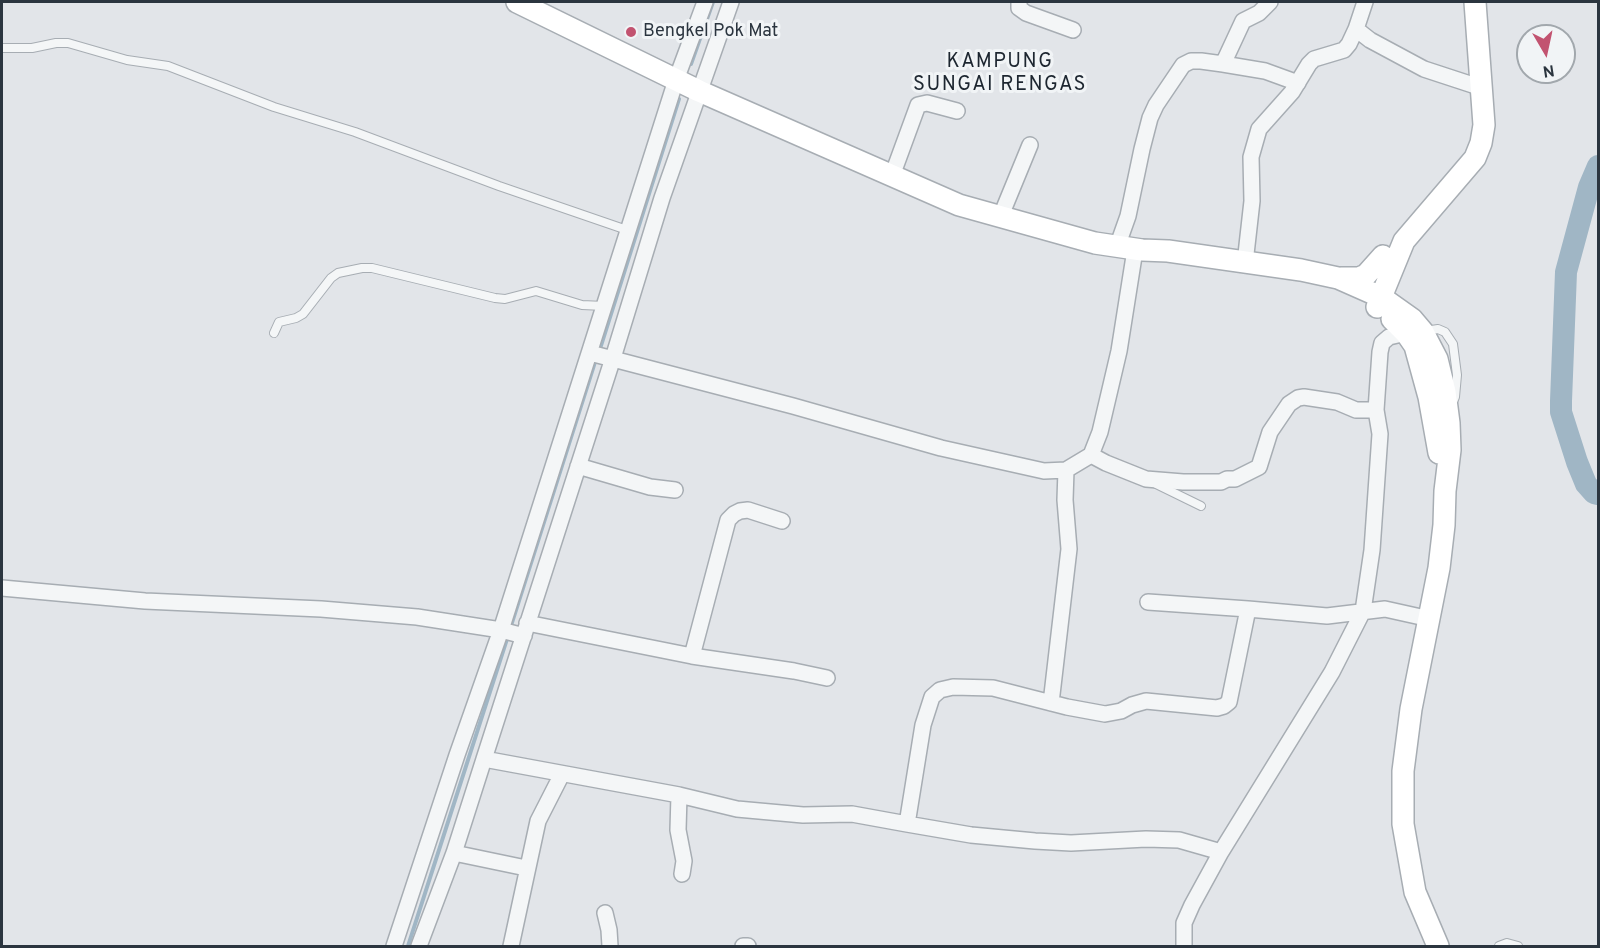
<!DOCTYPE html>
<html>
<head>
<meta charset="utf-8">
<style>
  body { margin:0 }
  #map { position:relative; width:1600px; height:948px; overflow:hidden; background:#e2e5e9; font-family:Overpass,sans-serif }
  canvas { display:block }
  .frame { position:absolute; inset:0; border:3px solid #2b353f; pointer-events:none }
  .north { position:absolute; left:1516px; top:24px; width:60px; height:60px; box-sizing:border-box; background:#f1f4f6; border:2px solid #a2a8ad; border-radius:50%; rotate:171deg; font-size:16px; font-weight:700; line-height:24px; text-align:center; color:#2b353f }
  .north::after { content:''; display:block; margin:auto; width:21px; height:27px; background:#c25370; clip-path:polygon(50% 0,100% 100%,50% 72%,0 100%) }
</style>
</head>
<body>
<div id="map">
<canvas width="1600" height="948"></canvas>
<div class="frame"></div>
<div class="north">N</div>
</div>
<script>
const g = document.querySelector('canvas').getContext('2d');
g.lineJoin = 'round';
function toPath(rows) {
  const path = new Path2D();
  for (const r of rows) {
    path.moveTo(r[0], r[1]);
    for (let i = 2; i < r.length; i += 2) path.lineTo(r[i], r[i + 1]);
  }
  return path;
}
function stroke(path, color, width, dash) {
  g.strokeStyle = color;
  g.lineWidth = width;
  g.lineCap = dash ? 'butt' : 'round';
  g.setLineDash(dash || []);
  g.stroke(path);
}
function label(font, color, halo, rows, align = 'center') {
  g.font = font + ' Overpass,sans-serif';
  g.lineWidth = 6;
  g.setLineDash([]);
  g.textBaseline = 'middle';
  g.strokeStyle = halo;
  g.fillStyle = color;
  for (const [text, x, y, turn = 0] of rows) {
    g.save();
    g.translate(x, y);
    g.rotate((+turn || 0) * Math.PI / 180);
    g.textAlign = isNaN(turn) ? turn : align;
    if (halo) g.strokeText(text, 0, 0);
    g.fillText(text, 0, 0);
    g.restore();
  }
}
stroke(toPath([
  [691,64,713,2],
  [599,352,679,99],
  [510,629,596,359],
  [408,946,508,636]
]), '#a0b6c5', 4);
stroke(toPath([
  [1598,166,1589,187,1566,272,1561,401,1561,412,1577,462,1586,484,1594,493,1598,494]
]), '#a0b6c5', 22);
const lane = toPath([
  [2,48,32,48,56,43,68,43,127,60,168,66,274,107,355,132,499,186,627,230],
  [1425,331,1438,329,1445,332,1453,344,1457,375,1455,397,1452,404],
  [274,333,279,322,296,318,303,314,331,278,338,273,362,268,372,268,495,298,505,299,536,291,582,305,604,306],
  [1156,484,1201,506],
  [1499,946,1507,943,1518,946]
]);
const street = toPath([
  [1019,2,1019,8,1026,13,1073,30],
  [1356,29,1365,2],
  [1223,64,1243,21,1259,13,1270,2],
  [892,176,918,105,927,103,957,111],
  [1000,218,1030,145],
  [1117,247,1128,216,1142,149,1150,118,1156,105,1183,65,1191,61,1201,61,1223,64,1265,71,1298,83],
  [1245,263,1252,201,1251,157,1259,129,1292,92,1309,64,1314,59,1344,50,1349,44,1356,29,1370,40,1424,69,1482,88],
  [590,353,793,406,941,448,1044,471,1066,470,1091,455,1106,463,1146,479,1183,482,1221,482,1227,479,1235,479,1259,467,1270,432,1289,404,1298,398,1304,397,1337,402,1356,410,1376,410],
  [1091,455,1100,432,1119,351,1135,250],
  [578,466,650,487,675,490],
  [2,588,145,601,321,609,417,617,501,630,524,636],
  [1148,602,1248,609],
  [527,623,692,656,794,671,827,678],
  [692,656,728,520,734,514,740,511,748,510,782,521],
  [1051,703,1069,549,1065,500,1066,470],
  [484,759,679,795,737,809,803,815,852,814,907,824,923,725,932,697,940,690,953,687,993,688,1067,707,1105,714,1121,711,1132,705,1146,701,1217,708,1224,706,1229,702,1248,609,1327,616,1385,609,1430,619],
  [679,795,678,830,684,861,682,874],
  [907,824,971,835,1035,841,1071,843,1146,839,1179,840,1221,852],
  [454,853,526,868],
  [605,913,609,930,610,946],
  [394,946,457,755,501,630,676,80,705,2],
  [419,946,454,853,484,759,613,358,662,198,731,2],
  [511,946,538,821,562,774],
  [743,946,748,946],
  [1184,946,1184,923,1192,905,1221,852,1332,672,1363,611,1372,550,1380,434,1376,410,1380,352,1382,343,1389,337,1406,333]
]);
const secondary = toPath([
  [517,2,699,91,959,205,1095,243,1142,250,1168,251,1301,270,1338,278,1381,297,1412,319,1423,332,1437,359,1445,392,1449,423,1450,450,1445,491,1444,525,1439,568,1411,709,1403,771,1403,824,1415,892,1438,946],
  [1341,278,1359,278,1366,275,1383,256],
  [1377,307,1404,241,1475,158,1481,143,1484,125,1475,2],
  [1392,319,1406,333,1415,346,1429,397,1439,453]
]);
stroke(lane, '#a7adb3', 10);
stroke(street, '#a7adb3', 18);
stroke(secondary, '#a7adb3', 24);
stroke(lane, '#f4f6f7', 8);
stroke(street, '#f4f6f7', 15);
stroke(secondary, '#fff', 21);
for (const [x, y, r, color] of [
  [631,32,6,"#c25370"]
]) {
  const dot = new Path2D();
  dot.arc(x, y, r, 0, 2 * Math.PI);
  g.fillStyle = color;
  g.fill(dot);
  stroke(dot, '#f1f4f6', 2);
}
label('18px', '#2b353f', '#f1f4f6', [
  ["Bengkel Pok Mat",643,32]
], 'left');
g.letterSpacing = '1.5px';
label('20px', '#1d2630', '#f1f4f6', [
  ["KAMPUNG",1000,63],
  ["SUNGAI RENGAS",1000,86]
]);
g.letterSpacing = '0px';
</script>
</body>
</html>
